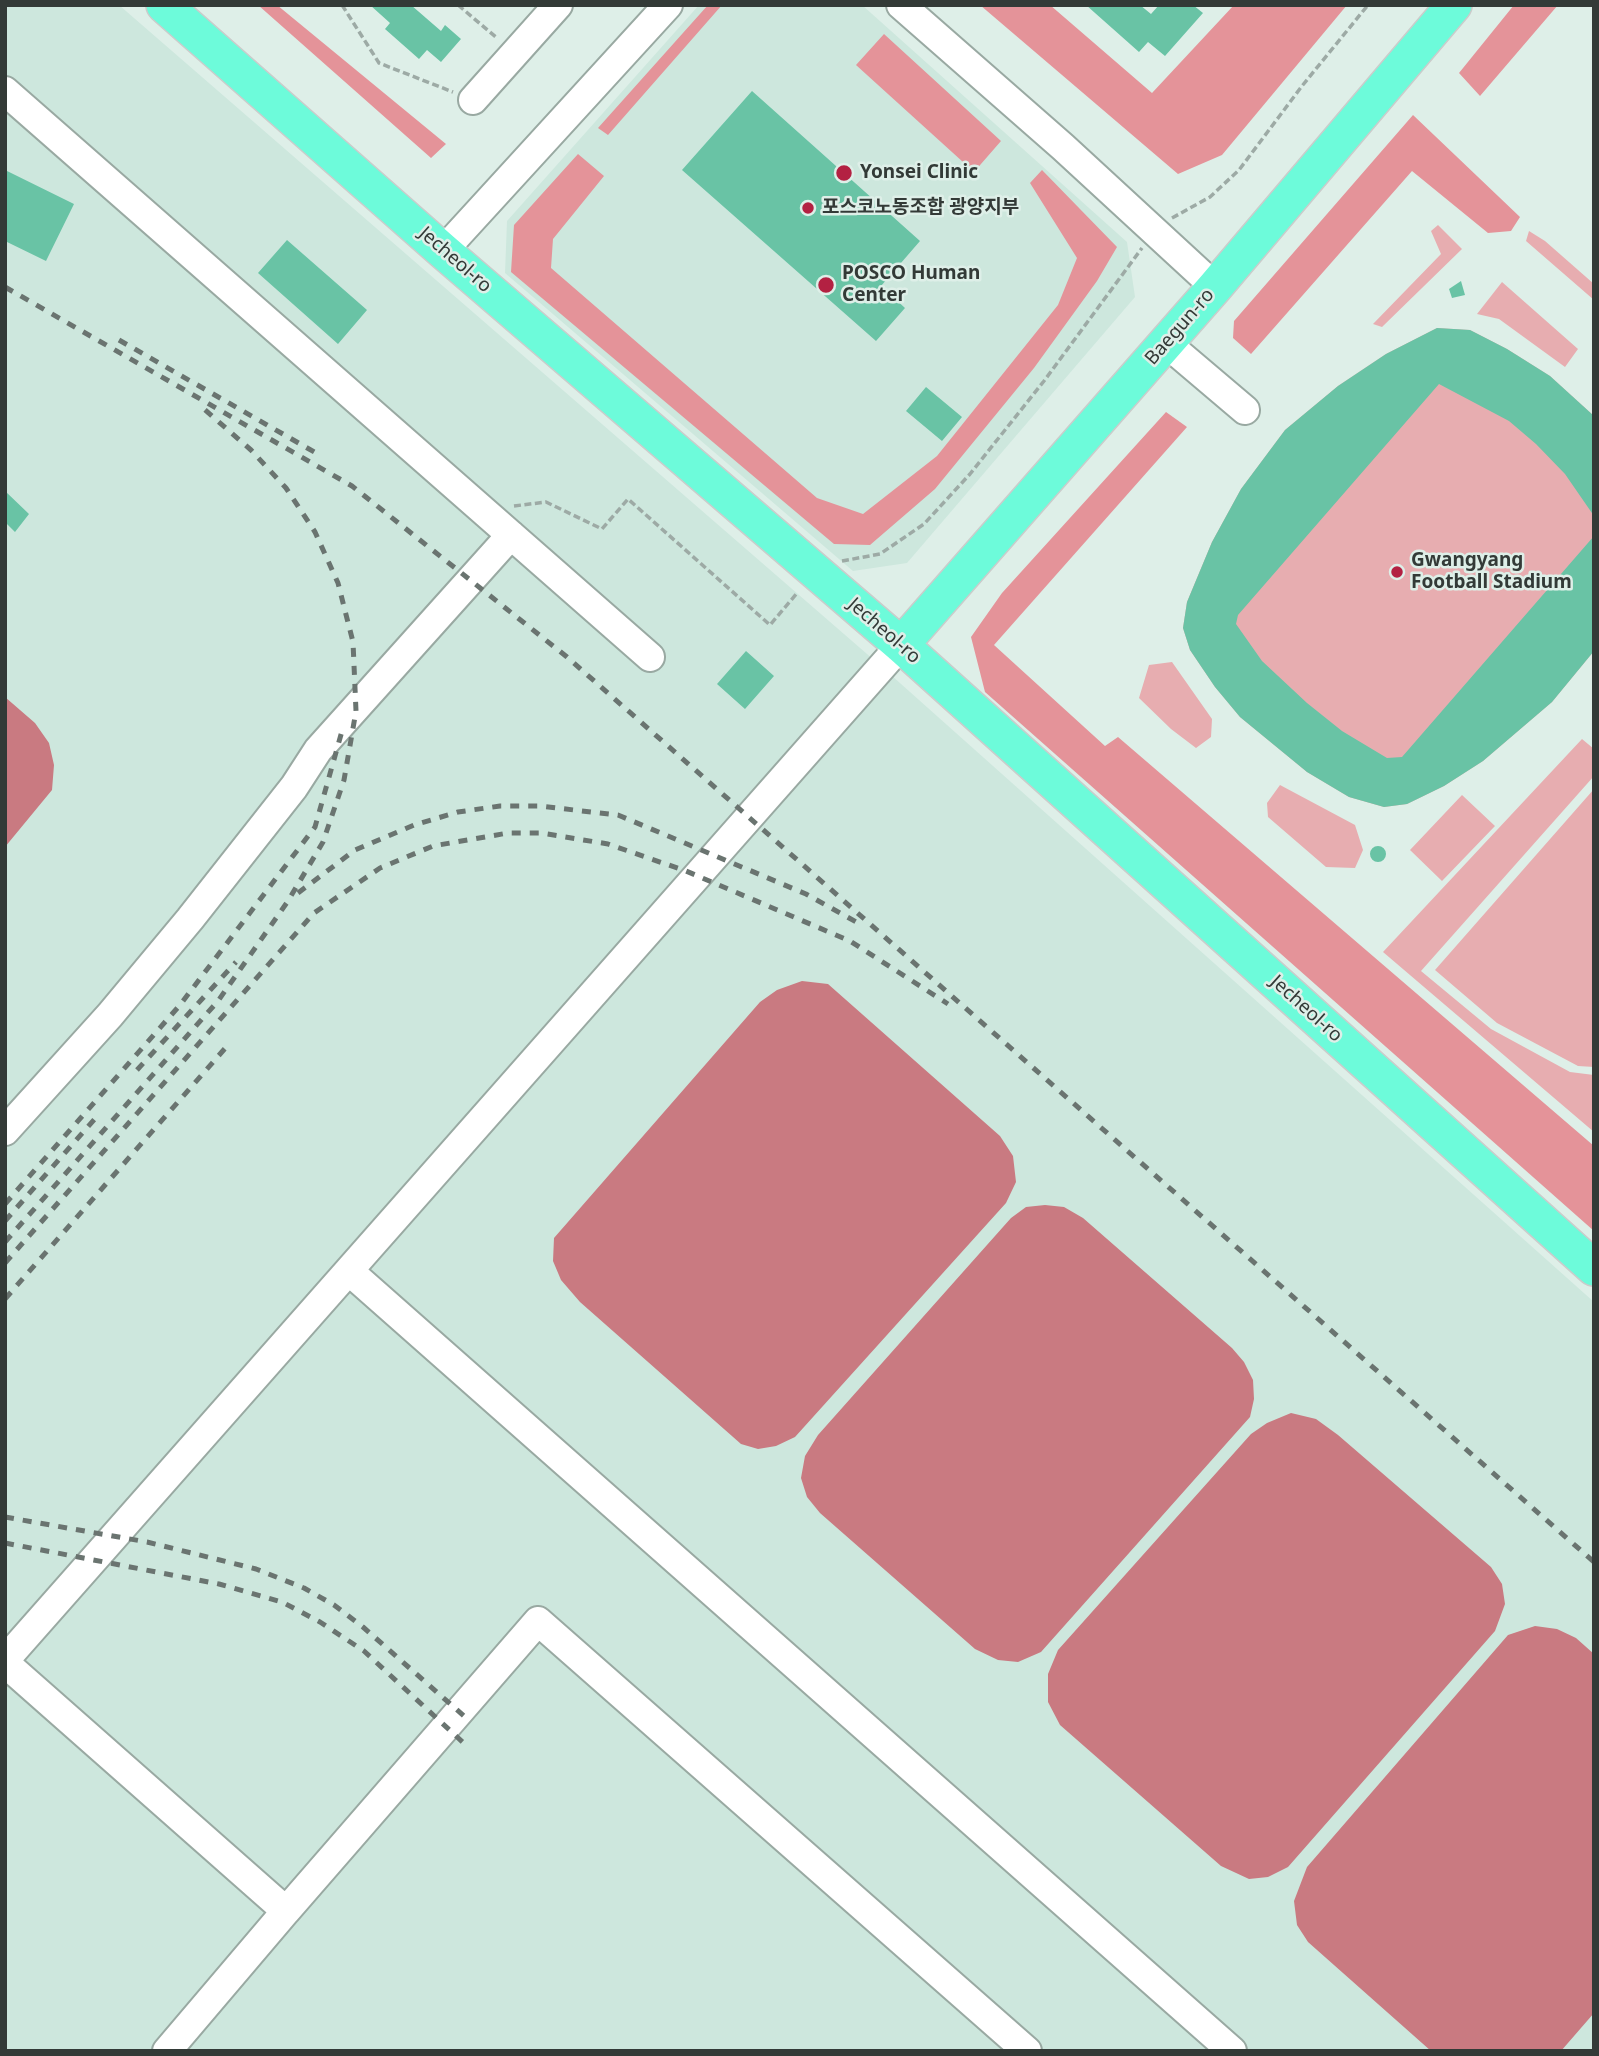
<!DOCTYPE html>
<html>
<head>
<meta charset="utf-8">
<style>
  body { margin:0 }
  #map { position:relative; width:1599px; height:2056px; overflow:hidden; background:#deefe8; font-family:"Noto Sans",sans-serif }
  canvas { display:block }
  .frame { position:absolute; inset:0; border:7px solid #333a37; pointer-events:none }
</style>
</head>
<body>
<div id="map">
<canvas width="1599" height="2056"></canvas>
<div class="frame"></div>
</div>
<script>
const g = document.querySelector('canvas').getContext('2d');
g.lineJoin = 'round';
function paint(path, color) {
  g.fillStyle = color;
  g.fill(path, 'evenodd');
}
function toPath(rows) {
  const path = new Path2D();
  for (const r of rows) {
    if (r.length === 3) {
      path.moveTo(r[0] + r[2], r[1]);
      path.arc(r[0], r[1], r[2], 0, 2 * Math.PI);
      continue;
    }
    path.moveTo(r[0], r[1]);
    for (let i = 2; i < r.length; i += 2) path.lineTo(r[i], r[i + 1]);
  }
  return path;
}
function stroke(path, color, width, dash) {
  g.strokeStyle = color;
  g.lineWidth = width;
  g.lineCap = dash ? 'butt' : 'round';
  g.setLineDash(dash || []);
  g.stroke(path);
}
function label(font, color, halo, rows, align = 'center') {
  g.font = font + ' "Noto Sans","Noto Sans KR",sans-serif';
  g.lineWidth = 5;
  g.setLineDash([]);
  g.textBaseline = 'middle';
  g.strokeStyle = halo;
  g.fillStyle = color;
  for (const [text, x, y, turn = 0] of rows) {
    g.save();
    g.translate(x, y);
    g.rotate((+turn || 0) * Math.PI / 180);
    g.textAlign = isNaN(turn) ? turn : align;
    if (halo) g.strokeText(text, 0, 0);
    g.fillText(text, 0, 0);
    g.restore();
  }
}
paint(toPath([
  [5,5,119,5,882,667,1594,1302,1594,2051,5,2051],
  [699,5,862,5,1127,242,1135,297,907,563,853,571,505,273,507,221]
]), '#cde7dd');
paint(toPath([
  [1438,225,1462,249,1382,327,1373,324,1441,254,1431,231],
  [1529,231,1545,241,1594,284,1594,300,1526,241],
  [1502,282,1578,349,1565,367,1499,319,1477,314],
  [1437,328,1470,330,1507,349,1550,376,1594,416,1594,651,1552,702,1483,761,1444,786,1407,804,1384,807,1349,797,1307,772,1240,717,1215,687,1190,650,1183,628,1187,602,1212,542,1241,489,1285,430,1338,386,1386,354],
  [1172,662,1212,719,1211,737,1196,748,1171,729,1139,698,1149,665],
  [1582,739,1594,749,1594,776,1421,971,1491,1029,1570,1072,1594,1075,1594,1132,1383,952],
  [1280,785,1355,825,1363,850,1355,868,1326,867,1268,817,1267,803],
  [1594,789,1594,1067,1578,1066,1497,1023,1435,970],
  [1462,795,1495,826,1442,881,1410,850]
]), '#e7adb0');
paint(toPath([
  [258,5,277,5,446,144,431,158],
  [708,5,722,5,608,135,598,128],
  [980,5,1050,5,1152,93,1234,5,1347,5,1222,155,1178,174],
  [1514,5,1558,5,1480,96,1459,73],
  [884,34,1001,141,974,172,856,65],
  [1413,115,1520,217,1511,231,1488,233,1412,171,1251,354,1233,338,1234,321],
  [578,154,604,176,553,239,551,268,817,498,863,514,937,456,1058,305,1077,258,1030,183,1042,170,1117,247,1097,281,1034,368,935,489,870,545,834,544,511,272,514,225],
  [1166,412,1187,427,994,645,1105,746,1118,737,1594,1146,1594,1231,985,692,971,637,1002,593]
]), '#e49399');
paint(toPath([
  [5,697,35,723,49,743,54,765,52,790,5,847],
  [802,981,828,984,1000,1136,1013,1156,1016,1182,1006,1203,795,1437,776,1446,758,1449,741,1444,580,1302,561,1280,553,1261,554,1238,760,1002,777,990],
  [1045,1205,1064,1207,1083,1218,1232,1348,1244,1362,1253,1380,1254,1399,1250,1417,1041,1652,1018,1662,998,1660,975,1649,820,1513,807,1497,801,1478,805,1456,818,1435,1011,1218,1026,1207],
  [1291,1413,1316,1419,1338,1435,1491,1567,1502,1584,1505,1604,1495,1631,1288,1867,1268,1877,1249,1879,1221,1866,1060,1725,1048,1702,1048,1674,1058,1650,1251,1434,1267,1423],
  [1535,1626,1557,1629,1576,1638,1594,1654,1594,2013,1561,2051,1431,2051,1308,1942,1297,1925,1294,1901,1307,1867,1508,1635]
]), '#c97a81');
paint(toPath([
  [370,5,411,5,441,31,445,25,461,39,441,62,427,50,419,59,385,29,390,23],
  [1086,5,1140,5,1151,14,1159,5,1193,5,1203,13,1165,56,1148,42,1139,52],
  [752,91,920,241,881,286,905,308,876,341,682,170],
  [5,170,74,204,46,261,5,241],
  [287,240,367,310,338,344,258,273],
  [1461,281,1465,295,1452,298,1449,289],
  [1437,328,1470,330,1507,349,1550,376,1594,416,1594,516,1565,474,1536,444,1509,421,1439,384,1238,615,1236,624,1262,661,1307,703,1342,731,1387,758,1402,757,1594,536,1594,651,1552,702,1483,761,1444,786,1407,804,1384,807,1349,797,1307,772,1240,717,1215,687,1190,650,1183,628,1187,602,1212,542,1241,489,1285,430,1338,386,1386,354],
  [926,387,962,417,942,441,906,411],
  [5,491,29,514,15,532,5,522],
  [746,651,774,676,745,709,717,684],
  [1378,854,8]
]), '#69c3a5');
const minor = toPath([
  [901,5,1063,147,1215,287],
  [5,91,650,657],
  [473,100,558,5],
  [443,251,668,5],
  [1166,343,1245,410],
  [5,1131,110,1015,190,919,294,787,318,750,511,535],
  [349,1271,1232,2051],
  [5,1660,901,645],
  [5,1663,286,1911,167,2051],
  [286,1911,538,1621,1027,2051]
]);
const major = toPath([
  [164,5,443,251,901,645,1594,1268],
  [901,645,1215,287,1454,5]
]);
stroke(minor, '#99a9a2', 32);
stroke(major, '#cacccb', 38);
stroke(toPath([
  [342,5,379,63,453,92],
  [458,5,497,38],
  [1172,218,1210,197,1239,170,1302,86,1368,5],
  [514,506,546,502,602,529,628,499,770,625,798,592],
  [842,561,880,554,924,524,970,474,1044,381,1142,248]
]), '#9daaa5', 3.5, [7, 3.5]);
stroke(minor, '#fff', 28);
stroke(major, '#6dfbda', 35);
stroke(toPath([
  [5,287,352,486,567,657,1594,1562],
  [119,340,316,453],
  [298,893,355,850,414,825,458,812,500,806,539,806,618,815,806,894,858,923],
  [137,1070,236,962],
  [5,1204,180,1005,315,827,342,731],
  [5,1221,100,1113],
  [5,1242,218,1001,288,901,323,842,344,780,356,711,353,642,338,583,315,532,286,488,251,450,204,409],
  [5,1263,314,913,380,868,433,846,508,833,541,833,608,844,686,871,850,941,948,1004],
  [5,1299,228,1045],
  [5,1517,147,1542,256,1569,304,1588,334,1605,363,1627,464,1716],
  [5,1543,219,1584,282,1602,320,1622,364,1651,469,1748]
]), '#6a7470', 5, [9, 9]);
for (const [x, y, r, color] of [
  [844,173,9,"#b32142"],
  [808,208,7,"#b32142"],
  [826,285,9,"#b32142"],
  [1397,572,7,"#b32142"]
]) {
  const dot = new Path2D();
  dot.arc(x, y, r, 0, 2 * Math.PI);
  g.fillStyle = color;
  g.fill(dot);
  stroke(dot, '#deefe8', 2.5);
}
label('bold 19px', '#333a37', '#deefe8', [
  ["Yonsei Clinic",860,173],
  ["포스코노동조합 광양지부",822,208],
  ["POSCO Human",842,274],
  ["Center",842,296],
  ["Gwangyang",1411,561],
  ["Football Stadium",1411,583]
], 'left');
label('19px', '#333a37', '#deefe8', [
  ["Jecheol-ro",455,260,41],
  ["Baegun-ro",1180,327,-49],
  ["Jecheol-ro",884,631,41],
  ["Jecheol-ro",1306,1009,42]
]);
</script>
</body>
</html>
